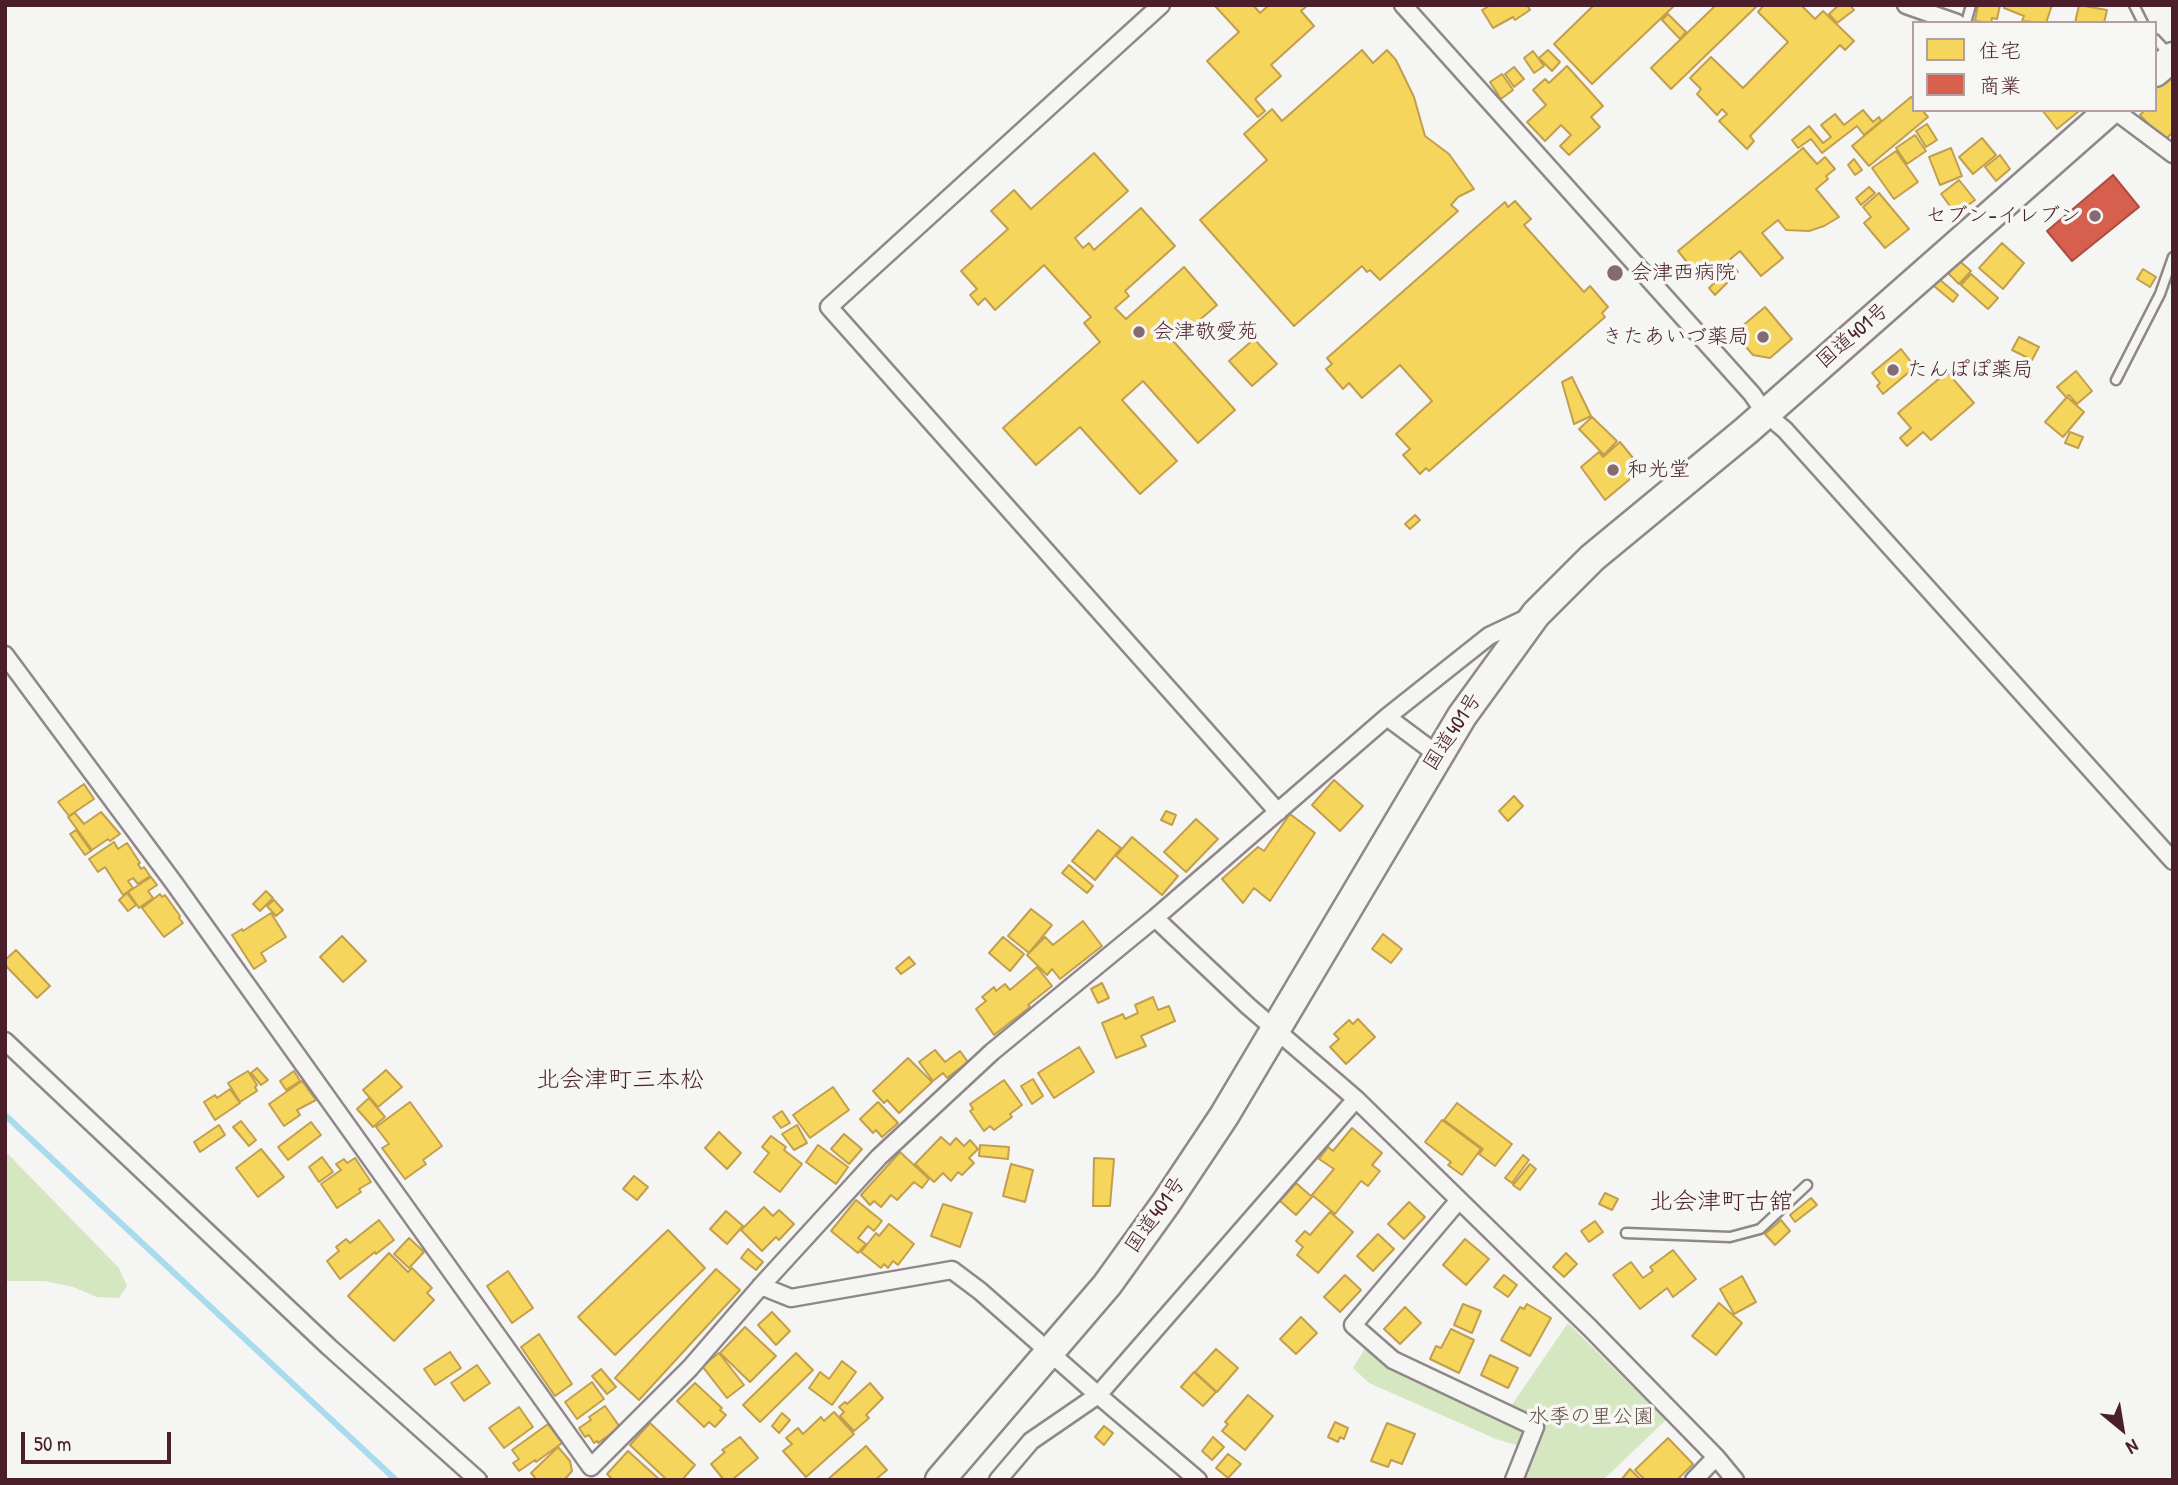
<!DOCTYPE html>
<html>
<head>
<meta charset="utf-8">
<style>
  body { margin:0 }
  #map { position:relative; width:2178px; height:1485px; overflow:hidden; background:#f5f5f3; font-family:"Patrick Hand","Klee One",sans-serif }
  canvas { display:block }
  .frame { position:absolute; inset:0; border:7px solid #4a1f2b; pointer-events:none }
  .legend { position:absolute; left:1912px; top:21px; width:245px; height:91px; box-sizing:border-box; background:#f6f6f2; border:2px solid #b1a0a2; margin:0; padding:9px 12px; list-style:none; font-size:21px; color:#4a1f2b }
  .legend li { display:flex; align-items:center; gap:14px; height:35px }
  .legend b { width:35px; border:2px solid #b1a0a2 }
  .north { position:absolute; left:2087px; top:1394px; width:70px; height:70px; -webkit-text-stroke:5px #f6f6f2; paint-order:stroke; rotate:150deg; font-size:19px; font-weight:700; line-height:28px; text-align:center; color:#4a1f2b }
  .north::after { content:''; display:block; margin:auto; width:24px; height:32px; background:#4a1f2b; clip-path:polygon(50% 0,100% 100%,50% 72%,0 100%) }
  .scale { position:absolute; left:21px; top:1432px; width:150px; height:32px; box-sizing:border-box; border:4px solid #4a1f2b; border-top:0; padding-left:9px; font-size:21px; line-height:24px; white-space:nowrap; color:#4a1f2b; -webkit-text-stroke:5px #f6f6f2; paint-order:stroke }
</style>
</head>
<body>
<div id="map">
<canvas width="2178" height="1485"></canvas>
<div class="frame"></div>
<ul class="legend">
<li><b style="height:19px;background:#f6d55c"></b>住宅</li>
<li><b style="height:19px;background:#d6604d"></b>商業</li>
</ul>
<div class="north">N</div>
<div class="scale">50 m</div>
</div>
<script>
const g = document.querySelector('canvas').getContext('2d');
g.lineJoin = 'round';
function paint(path, color) {
  g.fillStyle = color;
  g.fill(path, 'evenodd');
}
function toPath(rows) {
  const path = new Path2D();
  for (const r of rows) {
    path.moveTo(r[0], r[1]);
    for (let i = 2; i < r.length; i += 2) path.lineTo(r[i], r[i + 1]);
  }
  return path;
}
function stroke(path, color, width, dash) {
  g.strokeStyle = color;
  g.lineWidth = width;
  g.lineCap = dash ? 'butt' : 'round';
  g.setLineDash(dash || []);
  g.stroke(path);
}
function label(font, color, halo, rows, align = 'center') {
  g.font = font + ' "Patrick Hand","Klee One",sans-serif';
  g.lineWidth = 7;
  g.setLineDash([]);
  g.textBaseline = 'middle';
  g.strokeStyle = halo;
  g.fillStyle = color;
  for (const [text, x, y, turn = 0] of rows) {
    g.save();
    g.translate(x, y);
    g.rotate((+turn || 0) * Math.PI / 180);
    g.textAlign = isNaN(turn) ? turn : align;
    if (halo) g.strokeText(text, 0, 0);
    g.fillText(text, 0, 0);
    g.restore();
  }
}
paint(toPath([
  [5,1151,119,1268,127,1286,119,1298,97,1297,73,1287,45,1281,5,1281],
  [1568,1323,1666,1420,1603,1480,1520,1480,1536,1439,1509,1409],
  [1367,1345,1528,1429,1519,1446,1496,1439,1369,1383,1353,1368]
]), '#d5e7c0');
const homes = toPath([
  [1253,5,1260,13,1269,5,1308,5,1301,11,1314,26,1271,65,1281,76,1255,99,1265,111,1258,117,1207,61,1239,32,1215,6,1253,5],
  [1491,5,1527,5,1530,10,1515,20,1513,17,1493,28,1482,10,1491,5],
  [1594,5,1675,5,1592,84,1554,44,1594,5],
  [1716,5,1758,5,1671,89,1651,68,1716,5],
  [1764,5,1801,5,1815,19,1823,11,1854,41,1845,50,1840,45,1750,136,1754,141,1747,149,1719,121,1727,114,1722,109,1717,115,1697,94,1701,89,1690,78,1711,57,1743,88,1788,42,1758,12,1764,5],
  [1839,5,1850,5,1854,10,1837,23,1829,14,1839,5],
  [1978,5,2000,5,1997,19,1992,18,1991,23,1975,21,1978,5],
  [2005,5,2052,5,2046,23,2022,21,2024,16,2004,8,2005,5],
  [2079,5,2107,10,2104,23,2075,23,2079,5],
  [1668,14,1686,32,1680,39,1662,20,1668,14],
  [1362,50,1373,63,1387,50,1396,60,1414,97,1425,136,1449,154,1474,189,1458,197,1451,205,1458,211,1380,280,1370,270,1367,272,1362,266,1294,326,1200,220,1267,160,1244,134,1272,109,1282,121,1362,50],
  [1548,50,1560,62,1552,71,1539,58,1548,50],
  [1533,51,1544,66,1534,73,1524,58,1533,51],
  [1567,66,1603,106,1591,117,1600,127,1569,155,1560,146,1571,135,1561,125,1545,141,1527,122,1546,105,1533,90,1545,79,1549,83,1567,66],
  [1514,67,1524,79,1514,87,1505,74,1514,67],
  [1502,74,1513,90,1501,99,1490,82,1502,74],
  [2173,74,2173,132,2164,141,2140,115,2145,110,2155,110,2155,89,2173,74],
  [1911,97,1914,100,1914,110,1922,110,1928,117,1869,166,1852,146,1911,97],
  [1863,110,1873,122,1879,117,1881,121,1864,135,1857,126,1822,153,1811,139,1798,148,1792,140,1809,126,1823,143,1831,137,1821,125,1835,114,1844,125,1863,110],
  [2042,110,2077,110,2078,112,2057,129,2042,110],
  [1927,124,1937,140,1926,147,1916,131,1927,124],
  [1915,135,1926,151,1907,164,1896,148,1915,135],
  [1982,138,1996,155,1973,174,1959,157,1982,138],
  [1803,148,1817,164,1825,157,1835,169,1826,176,1828,179,1816,189,1839,217,1824,226,1809,231,1786,230,1778,220,1762,233,1783,258,1761,276,1740,251,1703,282,1678,251,1803,148],
  [1951,148,1962,176,1940,185,1929,157,1951,148],
  [1896,151,1918,182,1894,199,1872,168,1896,151],
  [1094,153,1128,191,1075,238,1083,248,1089,243,1094,250,1141,208,1175,246,1125,291,1129,296,1115,308,1126,319,1184,267,1217,305,1174,342,1235,410,1198,443,1143,381,1122,400,1177,461,1140,494,1080,427,1036,465,1003,428,1100,342,1084,323,1091,317,1044,265,995,310,985,298,978,305,970,295,977,289,961,271,1008,229,991,211,1014,190,1031,209,1094,153],
  [2000,155,2010,169,1996,181,1985,167,2000,155],
  [1854,159,1862,170,1855,175,1848,165,1854,159],
  [1959,180,1975,200,1956,214,1941,194,1959,180],
  [1869,187,1875,193,1861,205,1856,198,1869,187],
  [1879,193,1909,229,1885,248,1864,223,1871,217,1863,207,1879,193],
  [1515,201,1531,219,1524,225,1584,292,1590,286,1608,307,1602,313,1605,317,1429,471,1426,468,1420,474,1403,455,1410,449,1396,434,1432,401,1400,365,1362,398,1349,383,1343,389,1326,369,1332,364,1327,358,1505,202,1508,207,1515,201],
  [2002,243,2024,263,2003,289,1979,268,2002,243],
  [1955,257,1971,271,1959,284,1944,269,1955,257],
  [1732,265,1738,272,1715,295,1709,288,1732,265],
  [2143,269,2156,277,2150,287,2137,279,2143,269],
  [1971,274,1998,298,1988,309,1961,285,1971,274],
  [1939,279,1958,295,1953,302,1934,286,1939,279],
  [1765,307,1792,339,1770,358,1753,355,1734,333,1765,307],
  [2019,337,2039,347,2032,360,2012,350,2019,337],
  [1254,339,1277,364,1252,386,1229,361,1254,339],
  [1901,349,1915,367,1883,394,1877,386,1880,383,1872,373,1901,349],
  [2076,371,2092,391,2077,404,2069,395,2066,397,2057,387,2076,371],
  [1947,372,1974,403,1931,440,1923,432,1907,446,1900,438,1911,428,1898,413,1947,372],
  [1572,377,1591,416,1574,424,1562,382,1572,377],
  [2067,397,2084,412,2063,437,2045,422,2067,397],
  [1592,417,1617,441,1604,455,1579,429,1592,417],
  [2070,432,2083,437,2078,448,2065,443,2070,432],
  [1620,442,1642,469,1605,500,1581,467,1599,452,1603,457,1620,442],
  [1415,515,1420,520,1410,529,1405,524,1415,515],
  [1334,780,1363,806,1340,831,1312,805,1334,780],
  [84,784,94,799,69,816,58,802,84,784],
  [1514,796,1523,806,1508,821,1499,811,1514,796],
  [1166,811,1176,815,1172,825,1161,820,1166,811],
  [101,812,120,834,110,841,108,839,92,850,68,817,75,813,84,824,101,812],
  [1290,814,1315,833,1270,901,1254,888,1243,903,1222,879,1258,847,1264,851,1290,814],
  [1196,819,1218,839,1186,872,1164,852,1196,819],
  [76,830,91,851,85,855,70,834,76,830],
  [1098,830,1121,848,1095,880,1072,861,1098,830],
  [1132,837,1178,876,1162,895,1116,856,1132,837],
  [114,842,118,849,127,843,140,863,138,864,141,869,144,867,150,876,138,884,133,878,128,881,133,888,123,895,105,867,98,872,89,859,114,842],
  [1069,865,1093,886,1087,893,1062,873,1069,865],
  [151,877,157,885,148,891,153,898,139,908,128,892,151,877],
  [266,891,273,898,260,911,253,904,266,891],
  [127,893,136,905,128,911,119,900,127,893],
  [160,894,162,897,165,895,180,916,179,918,183,923,164,937,142,908,160,894],
  [274,900,283,910,276,916,267,906,274,900],
  [1031,909,1052,925,1029,953,1008,936,1031,909],
  [271,913,286,937,261,953,266,961,254,969,232,935,242,929,243,931,271,913],
  [1083,921,1102,946,1060,979,1052,969,1047,975,1027,955,1045,937,1053,945,1083,921],
  [1383,934,1402,949,1391,963,1372,949,1383,934],
  [342,936,366,961,343,982,320,957,342,936],
  [1003,937,1024,954,1010,971,989,953,1003,937],
  [16,950,50,986,37,998,5,965,5,960,16,950],
  [909,957,915,964,901,974,896,968,909,957],
  [1037,967,1052,986,1028,1005,1030,1007,994,1035,976,1009,986,1001,982,997,994,987,996,991,1005,984,1010,990,1037,967],
  [1102,983,1109,998,1098,1003,1091,989,1102,983],
  [1153,997,1158,1010,1169,1006,1175,1021,1141,1036,1146,1046,1116,1058,1102,1023,1123,1014,1125,1019,1138,1013,1135,1005,1153,997],
  [1358,1019,1375,1037,1346,1064,1330,1047,1339,1039,1334,1034,1349,1020,1353,1024,1358,1019],
  [1079,1047,1094,1072,1054,1098,1038,1073,1079,1047],
  [935,1050,945,1062,960,1051,968,1062,947,1078,943,1073,933,1081,919,1062,935,1050],
  [908,1058,932,1082,899,1113,887,1100,884,1103,873,1091,908,1058],
  [257,1068,268,1080,261,1085,251,1073,257,1068],
  [386,1070,402,1087,378,1107,363,1090,386,1070],
  [248,1071,257,1085,255,1087,257,1091,240,1102,228,1083,248,1071],
  [294,1071,300,1081,286,1090,280,1081,294,1071],
  [1033,1079,1043,1096,1032,1104,1021,1086,1033,1079],
  [1004,1080,1022,1105,1010,1114,1012,1117,994,1130,990,1126,984,1131,970,1111,973,1109,970,1104,1004,1080],
  [302,1081,316,1100,297,1110,300,1115,284,1126,269,1104,302,1081],
  [833,1087,849,1110,810,1138,793,1115,833,1087],
  [230,1089,240,1103,215,1120,204,1102,215,1095,217,1098,230,1089],
  [369,1098,385,1117,373,1127,357,1109,369,1098],
  [410,1102,442,1146,423,1160,426,1164,405,1179,382,1148,389,1144,376,1127,410,1102],
  [878,1102,898,1123,882,1137,876,1130,873,1133,860,1119,878,1102],
  [1457,1103,1512,1144,1495,1166,1479,1154,1483,1149,1444,1120,1457,1103],
  [782,1111,790,1123,781,1128,773,1117,782,1111],
  [1442,1120,1481,1149,1462,1175,1448,1165,1451,1162,1425,1142,1442,1120],
  [241,1121,256,1140,249,1146,233,1127,241,1121],
  [311,1122,321,1135,288,1160,278,1147,311,1122],
  [219,1125,225,1135,200,1152,194,1142,219,1125],
  [797,1125,807,1143,794,1150,782,1134,797,1125],
  [1352,1128,1382,1153,1372,1165,1380,1171,1368,1186,1361,1181,1335,1214,1312,1195,1334,1169,1319,1159,1328,1147,1333,1151,1352,1128],
  [719,1132,741,1153,727,1169,705,1148,719,1132],
  [844,1134,862,1149,849,1164,831,1149,844,1134],
  [771,1136,786,1147,784,1150,802,1164,780,1192,754,1172,769,1153,762,1147,771,1136],
  [941,1137,950,1145,956,1138,964,1146,970,1140,978,1149,969,1158,974,1163,962,1175,958,1172,951,1181,943,1173,934,1182,915,1164,941,1137],
  [818,1145,848,1167,836,1184,806,1162,818,1145],
  [980,1145,1009,1147,1008,1159,979,1156,980,1145],
  [261,1149,284,1177,258,1197,236,1168,261,1149],
  [900,1152,929,1179,922,1188,914,1182,897,1200,891,1195,881,1207,874,1201,870,1205,861,1195,900,1152],
  [1523,1155,1529,1160,1512,1183,1505,1178,1523,1155],
  [322,1157,333,1172,319,1182,309,1167,322,1157],
  [355,1158,371,1182,359,1189,361,1192,337,1208,321,1184,341,1170,336,1164,344,1159,347,1163,355,1158],
  [1094,1158,1114,1159,1110,1206,1093,1206,1094,1158],
  [1011,1164,1033,1170,1025,1202,1003,1196,1011,1164],
  [1530,1164,1536,1169,1520,1190,1513,1185,1530,1164],
  [634,1176,648,1187,637,1200,623,1189,634,1176],
  [1296,1183,1312,1197,1296,1215,1280,1201,1296,1183],
  [1605,1193,1618,1199,1612,1210,1599,1204,1605,1193],
  [1811,1198,1817,1205,1795,1222,1790,1215,1811,1198],
  [856,1200,882,1221,874,1231,868,1226,858,1238,866,1244,858,1253,831,1231,856,1200],
  [1409,1202,1425,1217,1404,1239,1388,1224,1409,1202],
  [943,1204,972,1213,960,1247,931,1236,943,1204],
  [764,1207,773,1216,779,1210,794,1224,779,1240,776,1237,762,1251,741,1230,764,1207],
  [726,1211,743,1226,727,1244,710,1229,726,1211],
  [1330,1212,1353,1232,1318,1273,1297,1255,1303,1247,1296,1241,1305,1231,1310,1235,1330,1212],
  [379,1220,394,1240,376,1254,375,1252,340,1279,327,1261,339,1251,336,1247,346,1239,350,1243,379,1220],
  [1781,1220,1790,1231,1775,1245,1765,1234,1781,1220],
  [1595,1221,1603,1232,1589,1242,1581,1231,1595,1221],
  [889,1224,914,1244,898,1265,893,1261,888,1268,884,1264,881,1268,861,1252,876,1233,879,1236,889,1224],
  [668,1230,705,1268,615,1355,578,1317,668,1230],
  [1378,1234,1394,1249,1373,1271,1357,1256,1378,1234],
  [409,1238,424,1252,409,1268,394,1254,409,1238],
  [1465,1239,1489,1259,1466,1285,1443,1265,1465,1239],
  [748,1249,763,1262,756,1270,741,1258,748,1249],
  [1673,1250,1696,1279,1673,1297,1667,1288,1640,1309,1613,1275,1631,1262,1643,1278,1653,1271,1650,1267,1673,1250],
  [389,1253,408,1272,412,1268,432,1288,427,1293,434,1300,394,1341,348,1296,389,1253],
  [1566,1253,1577,1264,1564,1277,1553,1267,1566,1253],
  [716,1269,740,1290,639,1400,615,1378,716,1269],
  [508,1271,533,1308,512,1323,487,1286,508,1271],
  [1345,1275,1361,1290,1340,1312,1324,1297,1345,1275],
  [1504,1275,1517,1285,1508,1297,1494,1287,1504,1275],
  [1742,1276,1756,1302,1734,1314,1720,1289,1742,1276],
  [1719,1303,1742,1323,1716,1355,1692,1336,1719,1303],
  [1463,1304,1481,1311,1472,1333,1454,1325,1463,1304],
  [1527,1304,1551,1318,1530,1356,1501,1340,1520,1307,1524,1309,1527,1304],
  [1405,1307,1421,1323,1400,1344,1384,1329,1405,1307],
  [772,1312,790,1331,776,1345,758,1325,772,1312],
  [1301,1317,1317,1333,1296,1354,1280,1339,1301,1317],
  [745,1327,776,1356,750,1382,720,1353,745,1327],
  [1451,1329,1474,1340,1459,1373,1430,1359,1436,1346,1441,1348,1451,1329],
  [539,1334,572,1384,555,1396,521,1347,539,1334],
  [1216,1349,1238,1368,1217,1392,1195,1372,1216,1349],
  [450,1352,461,1368,435,1385,424,1369,450,1352],
  [719,1353,744,1385,727,1398,702,1366,719,1353],
  [796,1353,813,1370,760,1422,743,1405,796,1353],
  [1490,1355,1518,1368,1508,1388,1481,1375,1490,1355],
  [842,1361,856,1372,832,1405,809,1388,820,1372,829,1379,842,1361],
  [477,1365,490,1383,464,1401,451,1383,477,1365],
  [601,1369,616,1387,607,1394,592,1376,601,1369],
  [1194,1372,1216,1392,1203,1406,1181,1387,1194,1372],
  [592,1382,604,1399,577,1419,565,1402,592,1382],
  [695,1383,722,1408,720,1410,726,1415,715,1427,709,1422,704,1427,677,1401,695,1383],
  [870,1383,883,1398,866,1415,869,1418,854,1431,840,1416,844,1412,839,1407,845,1402,847,1404,870,1383],
  [1248,1395,1273,1416,1245,1450,1222,1431,1228,1424,1225,1422,1248,1395],
  [605,1406,620,1427,598,1443,597,1441,594,1443,589,1435,585,1437,579,1428,591,1420,589,1417,605,1406],
  [519,1407,533,1427,504,1448,489,1428,519,1407],
  [834,1412,854,1434,806,1477,783,1451,792,1444,786,1438,798,1428,803,1434,821,1417,824,1421,834,1412],
  [782,1413,790,1420,779,1433,772,1426,782,1413],
  [1335,1422,1348,1428,1344,1439,1340,1437,1338,1442,1328,1437,1335,1422],
  [650,1423,695,1465,682,1480,667,1480,630,1445,650,1423],
  [1387,1423,1415,1434,1402,1464,1391,1460,1388,1467,1371,1461,1387,1423],
  [548,1424,562,1443,536,1462,535,1460,519,1471,513,1463,519,1459,512,1450,548,1424],
  [1104,1426,1113,1433,1104,1445,1095,1437,1104,1426],
  [740,1437,758,1458,732,1480,724,1480,711,1464,725,1452,722,1450,740,1437],
  [1213,1437,1224,1447,1212,1460,1202,1451,1213,1437],
  [1668,1438,1693,1464,1677,1480,1645,1480,1635,1470,1668,1438],
  [866,1446,887,1470,875,1480,827,1480,866,1446],
  [558,1447,570,1461,572,1471,564,1480,537,1480,531,1473,558,1447],
  [628,1451,660,1480,613,1480,607,1474,628,1451],
  [1228,1454,1241,1464,1228,1478,1216,1468,1228,1454],
  [1630,1469,1641,1480,1621,1480,1630,1469]
]);
paint(homes, '#f6d55c');
stroke(homes, '#c29e4d', 2);
const shops = toPath([
  [2113,175,2139,207,2072,261,2047,231,2113,175]
]);
paint(shops, '#d6604d');
stroke(shops, '#ac4c43', 2);
stroke(toPath([
  [5,1115,396,1480]
]), '#aadbed', 6);
const lane = toPath([
  [2134,5,2143,23],
  [1966,23,1971,5],
  [2155,39,2170,55],
  [2116,380,2160,294,2173,257],
  [1626,1233,1730,1237,1760,1229,1807,1185]
]);
const street = toPath([
  [1161,5,829,307,1278,812],
  [1403,5,1752,394,1765,413,1785,430,2173,861],
  [1906,5,1957,23],
  [2114,110,2173,154],
  [5,655,174,883,591,1467,690,1368,761,1286,879,1157,992,1052,1155,918,1387,717,1489,636,1527,618],
  [1387,717,1438,755],
  [1155,918,1248,1006,1356,1099,1590,1328,1716,1457,1735,1480],
  [5,1041,329,1347,478,1480],
  [1459,1200,1353,1325,1393,1360,1535,1427,1514,1480],
  [761,1286,791,1298,952,1270,980,1291,1098,1395,1356,1099],
  [998,1480,1031,1441,1098,1395,1198,1480],
  [1694,1480,1716,1457]
]);
const highway = toPath([
  [2155,72,2173,57],
  [940,1480,1107,1285,1166,1203,1224,1116,1462,716,1536,614,1592,558,1747,430,2110,110]
]);
stroke(lane, '#8f8788', 13);
stroke(street, '#8f8788', 21);
stroke(highway, '#8f8788', 33);
stroke(lane, '#f5f5f3', 8);
stroke(street, '#f5f5f3', 16);
stroke(highway, '#f5f5f3', 28);
for (const [x, y, r, color] of [
  [2095,216,7,"#866a71"],
  [1615,273,9,"#866a71"],
  [1139,332,7,"#866a71"],
  [1763,337,7,"#866a71"],
  [1893,370,7,"#866a71"],
  [1613,470,7,"#866a71"]
]) {
  const dot = new Path2D();
  dot.arc(x, y, r, 0, 2 * Math.PI);
  g.fillStyle = color;
  g.fill(dot);
  stroke(dot, '#f6f6f2', 2.5);
}
label('21px', '#4a1f2b', '#f6f6f2', [
  ["セブン-イレブン",2081,216,"right"],
  ["会津西病院",1631,273],
  ["会津敬愛苑",1153,332],
  ["きたあいづ薬局",1749,337,"right"],
  ["たんぽぽ薬局",1907,370],
  ["和光堂",1627,470]
], 'left');
label('21px', '#4a1f2b', '#f6f6f2', [
  ["国道401号",1853,336,-41],
  ["国道401号",1453,732,-57],
  ["国道401号",1156,1215,-55]
]);
label('21px', '#664e46', '#f6f6f2', [
  ["水季の里公園",1591,1417]
]);
label('24px', '#4a1f2b', '#f6f6f2', [
  ["北会津町三本松",620,1081],
  ["北会津町古舘",1721,1203]
]);
</script>
</body>
</html>
